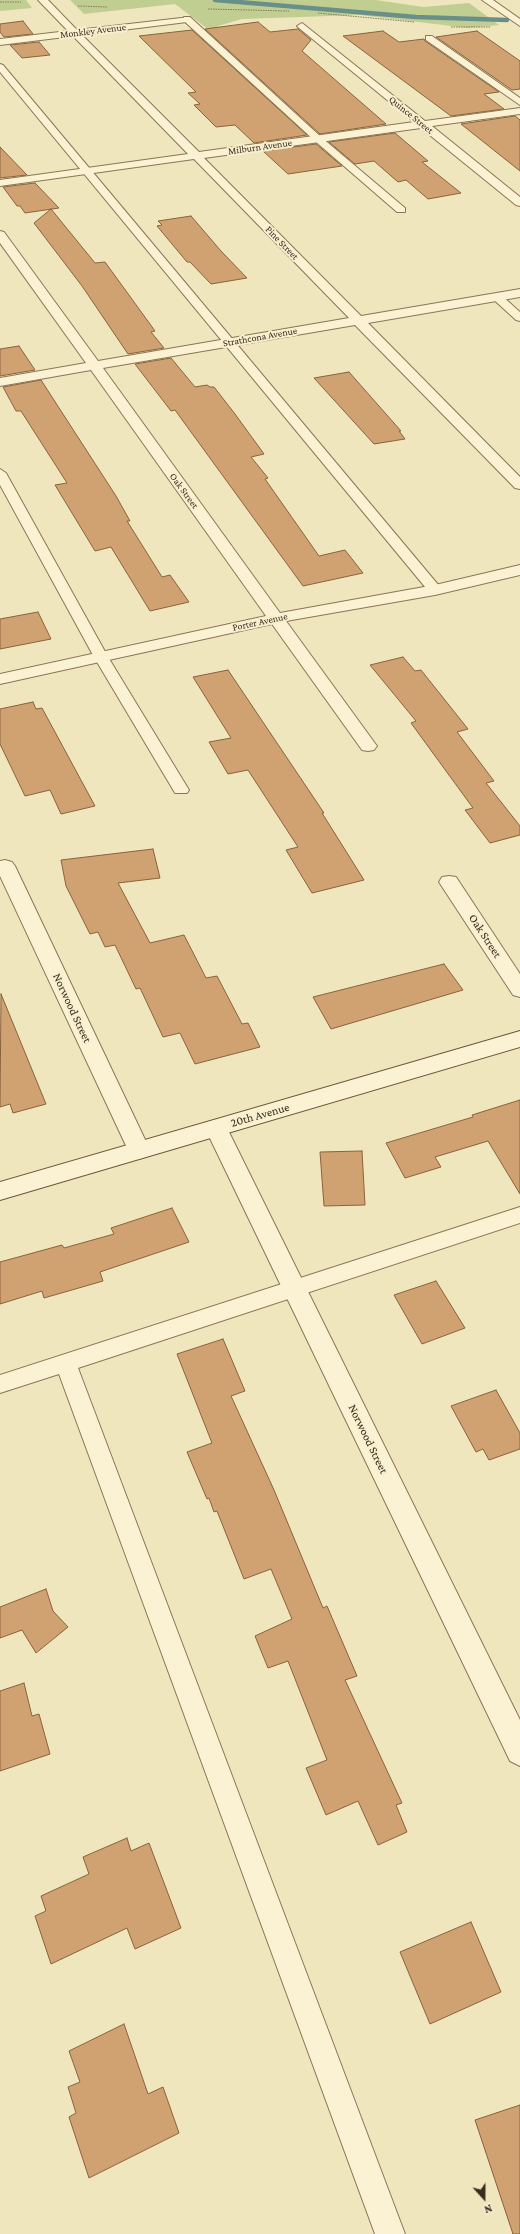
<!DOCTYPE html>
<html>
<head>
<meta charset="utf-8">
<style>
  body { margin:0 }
  #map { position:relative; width:520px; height:2234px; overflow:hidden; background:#f0e6be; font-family:"Crimson Pro",serif }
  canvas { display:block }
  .north { position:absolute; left:464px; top:2178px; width:40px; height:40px; -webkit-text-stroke:3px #f7efce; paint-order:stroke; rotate:159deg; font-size:11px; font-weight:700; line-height:16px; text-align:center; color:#382c1c }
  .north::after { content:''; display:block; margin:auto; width:14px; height:18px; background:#382c1c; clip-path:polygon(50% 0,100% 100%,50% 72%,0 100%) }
</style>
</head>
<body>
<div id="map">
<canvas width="520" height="2234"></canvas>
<div class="north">N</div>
</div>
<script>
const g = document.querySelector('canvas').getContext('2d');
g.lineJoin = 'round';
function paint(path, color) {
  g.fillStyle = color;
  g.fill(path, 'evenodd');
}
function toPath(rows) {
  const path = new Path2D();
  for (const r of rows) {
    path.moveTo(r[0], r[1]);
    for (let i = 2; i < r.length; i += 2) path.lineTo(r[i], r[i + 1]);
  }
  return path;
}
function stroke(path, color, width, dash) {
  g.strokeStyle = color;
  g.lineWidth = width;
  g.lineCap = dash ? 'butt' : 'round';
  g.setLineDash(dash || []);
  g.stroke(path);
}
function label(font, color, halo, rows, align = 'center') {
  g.font = font + ' "Crimson Pro",serif';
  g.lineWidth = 4;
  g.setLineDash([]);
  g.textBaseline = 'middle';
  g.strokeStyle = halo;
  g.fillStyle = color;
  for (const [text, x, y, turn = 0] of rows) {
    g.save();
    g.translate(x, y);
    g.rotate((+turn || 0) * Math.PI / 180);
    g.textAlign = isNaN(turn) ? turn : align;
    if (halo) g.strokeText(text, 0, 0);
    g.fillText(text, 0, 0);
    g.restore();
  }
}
paint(toPath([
  [0,0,26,0,32,8,0,11],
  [70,0,376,0,423,7,469,3,499,25,468,28,360,15,242,19,218,26,213,33,175,4,84,14]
]), '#c1ce92');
stroke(toPath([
  [215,0,416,17,507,20]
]), '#698f89', 4.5);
const building = toPath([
  [23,21,33,34,4,37,0,32,0,24,23,21],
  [258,22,270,32,298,29,311,40,302,51,386,124,320,134,205,29,258,22],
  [192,30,307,135,254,143,235,125,216,127,194,105,200,104,188,93,196,92,139,36,192,30],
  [383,31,399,42,424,39,425,41,499,92,484,94,504,109,451,116,343,36,383,31],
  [477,31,520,61,520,89,512,90,436,37,477,31],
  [39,42,50,55,22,58,10,45,39,42],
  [515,116,520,120,520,171,461,124,515,116],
  [395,133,428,161,422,162,461,193,428,199,406,180,398,182,374,161,355,164,329,142,395,133],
  [316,144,342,166,288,174,263,151,316,144],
  [0,147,27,175,0,178,0,147],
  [35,183,59,208,25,213,20,206,17,206,3,187,35,183],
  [51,209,95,263,105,262,155,331,151,332,164,348,128,354,82,286,34,223,51,209],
  [191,216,221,251,247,278,211,284,190,262,187,262,157,226,162,225,158,221,191,216],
  [19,346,35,370,0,376,0,349,19,346],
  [171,358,195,387,207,385,210,387,214,387,235,414,264,454,251,457,268,478,265,479,319,556,345,550,363,573,303,586,175,410,171,411,135,364,171,358],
  [349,372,401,431,399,431,405,439,374,444,314,378,349,372],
  [41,380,116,496,130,521,127,521,162,577,170,575,189,602,150,611,111,547,95,551,55,485,67,483,21,411,16,411,3,387,41,380],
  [38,612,51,639,0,649,0,619,38,612],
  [403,657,415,671,421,670,468,729,457,732,494,781,486,783,520,826,520,835,490,843,465,810,473,808,411,723,416,721,370,665,403,657],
  [228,670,324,813,322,813,364,880,312,893,286,850,298,847,248,770,228,774,209,742,231,738,193,677,228,670],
  [33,702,36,709,42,708,95,806,61,814,50,790,25,796,0,744,0,709,33,702],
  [153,849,160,878,118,883,150,943,184,935,206,978,217,976,242,1024,248,1023,260,1047,195,1064,180,1033,163,1037,140,988,136,989,115,945,105,947,98,932,90,934,66,886,61,860,153,849],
  [444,964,463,990,331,1029,313,997,444,964],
  [1,994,46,1104,13,1113,10,1104,0,1107,1,994],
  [520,1100,520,1194,488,1141,435,1157,441,1167,405,1178,386,1143,473,1117,472,1115,520,1100],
  [362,1151,365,1205,324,1206,320,1152,362,1151],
  [172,1208,189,1242,100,1272,103,1281,44,1298,42,1291,0,1304,0,1262,62,1245,64,1248,114,1234,111,1228,172,1208],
  [436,1281,465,1328,422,1344,394,1295,436,1281],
  [223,1339,245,1391,231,1396,274,1490,323,1608,327,1606,357,1676,345,1680,402,1803,396,1805,407,1832,378,1845,358,1801,326,1815,306,1768,327,1760,288,1661,268,1668,255,1636,292,1619,271,1569,244,1579,217,1511,214,1512,209,1498,207,1499,187,1452,212,1443,177,1354,223,1339],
  [496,1390,520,1433,520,1449,489,1460,483,1449,476,1452,451,1406,496,1390],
  [46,1589,53,1611,68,1627,36,1653,22,1630,0,1638,0,1607,46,1589],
  [24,1683,32,1716,39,1714,50,1754,0,1771,0,1691,24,1683],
  [127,1838,131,1851,149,1843,181,1928,135,1949,127,1928,51,1964,35,1916,46,1911,41,1896,89,1874,83,1857,127,1838],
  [471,1922,501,1992,430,2024,400,1952,471,1922],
  [124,2024,148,2094,163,2087,179,2133,89,2178,69,2117,76,2113,68,2087,80,2082,69,2051,124,2024],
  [520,2105,520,2234,513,2234,475,2120,520,2105]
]);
paint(building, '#d0a272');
stroke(building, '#89623b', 1);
const lane = toPath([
  [184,17,190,17,321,137,405,208,405,212,397,212,315,141,184,21,184,17],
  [426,36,432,36,520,98,520,105,426,40,426,36],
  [0,64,3,65,440,587,442,590,440,593,430,593,0,72,0,64],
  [497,294,501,295,520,312,520,321,516,320,493,299,492,297,497,294],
  [0,469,6,473,108,657,189,790,187,793,175,793,94,657,0,485,0,469],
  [520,1207,520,1223,78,1368,405,2234,375,2234,59,1374,0,1393,0,1375,520,1207]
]);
const street = toPath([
  [38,0,48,0,77,30,190,17,190,21,187,22,82,35,199,152,414,122,299,28,297,26,302,23,425,121,520,108,520,114,432,126,520,197,520,206,516,205,421,128,204,158,361,316,520,289,520,297,368,323,520,477,520,489,515,488,355,325,103,368,280,613,435,585,520,565,520,575,435,595,286,621,374,742,377,746,374,750,368,751,362,750,272,624,0,684,0,674,266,616,91,370,0,386,0,378,86,363,0,243,0,231,4,232,98,361,349,318,194,159,0,186,0,180,188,154,73,36,0,45,0,39,68,31,38,0],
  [482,0,493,0,520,19,520,26,482,0],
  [5,860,12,862,15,866,150,1150,147,1156,139,1159,131,1156,128,1150,0,876,0,861,5,860],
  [449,876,456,877,520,974,520,997,513,995,439,882,442,877,449,876],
  [216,1120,224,1122,227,1128,520,1720,520,1766,510,1761,205,1128,208,1122,216,1120]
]);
const secondary = toPath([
  [520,1031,520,1047,0,1200,0,1182,520,1031]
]);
stroke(lane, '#897656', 2);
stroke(street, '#897656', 2);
stroke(secondary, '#6b573a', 2);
stroke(toPath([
  [0,2,21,2],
  [78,6,107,7],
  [208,9,289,11],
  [318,13,414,22],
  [451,27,490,27]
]), '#897656', 1, [1.5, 1]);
paint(lane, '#faf2d2');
paint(street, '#faf2d2');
paint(secondary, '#faf2d2');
label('10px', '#382c1c', '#f7efce', [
  ["Monkley Avenue",93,31,-7],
  ["Quince Street",411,115,39],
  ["Milburn Avenue",260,147,-8],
  ["Pine Street",282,243,46],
  ["Strathcona Avenue",260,337,-10],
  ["Oak Street",184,491,54],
  ["Porter Avenue",260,622,-12]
]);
label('12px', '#382c1c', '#f7efce', [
  ["Oak Street",485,936,57],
  ["Norwood Street",72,1008,65],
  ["20th Avenue",260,1115,-16],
  ["Norwood Street",368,1439,64]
]);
</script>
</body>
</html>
